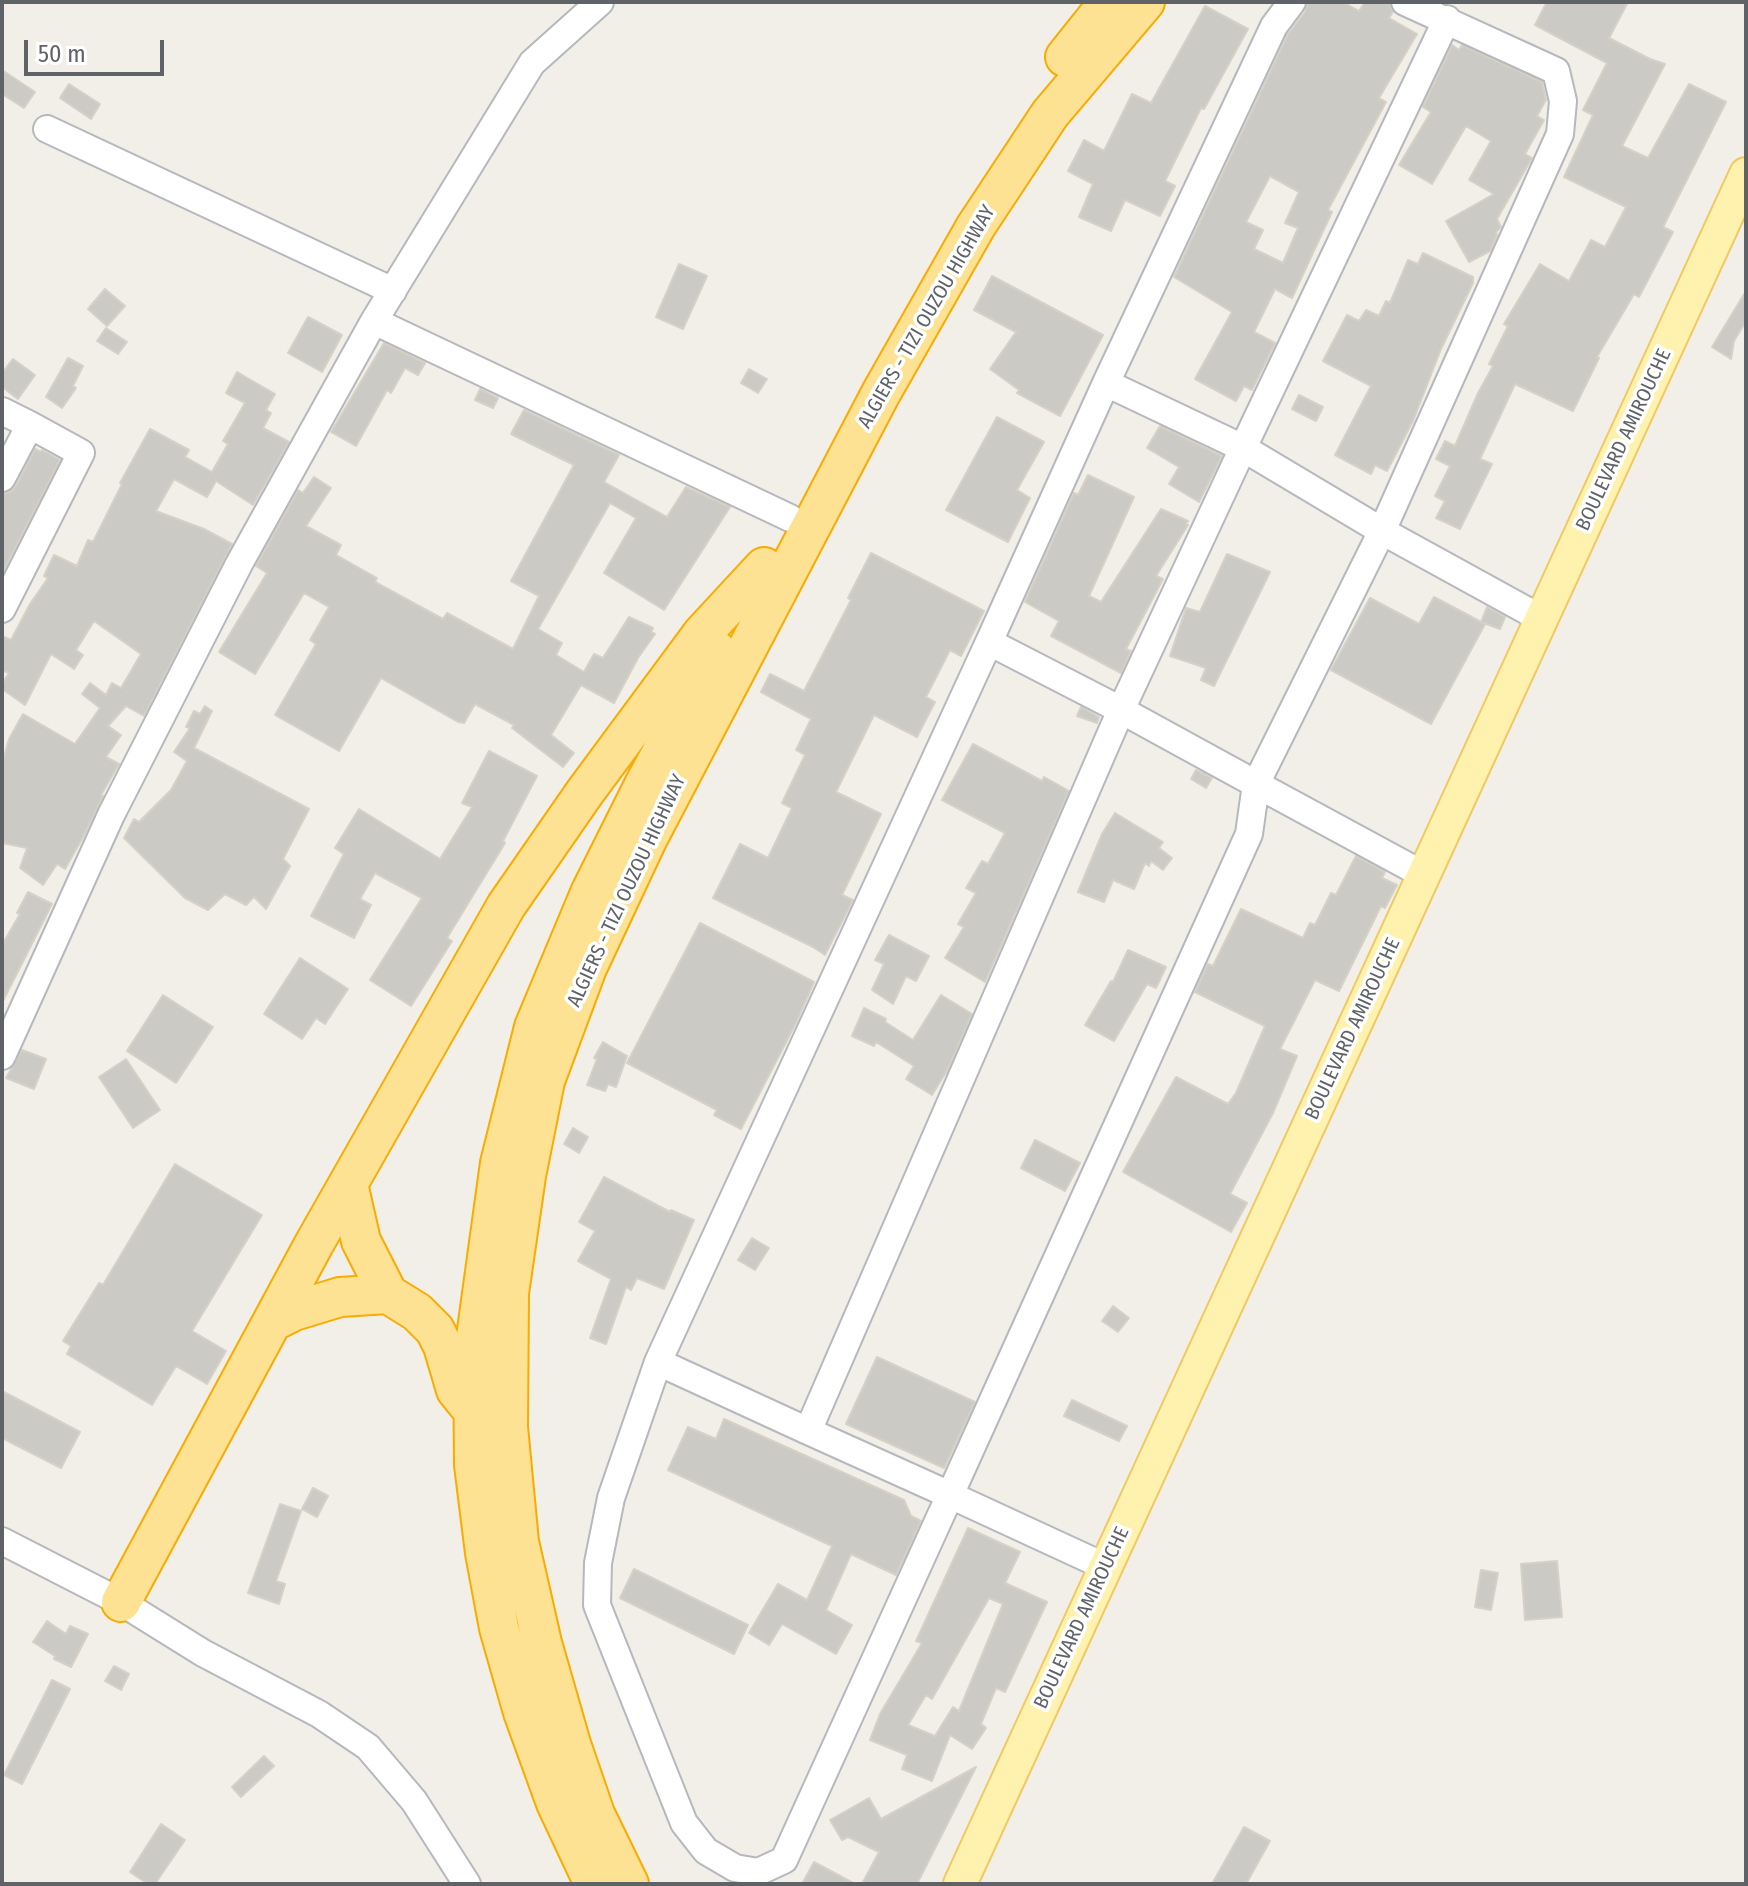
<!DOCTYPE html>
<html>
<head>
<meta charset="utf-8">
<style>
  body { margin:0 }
  #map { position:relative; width:1748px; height:1886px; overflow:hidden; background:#f1efe8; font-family:"Fira Sans Condensed",sans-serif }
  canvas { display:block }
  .frame { position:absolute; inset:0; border:4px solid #5f6368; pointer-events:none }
  .scale { position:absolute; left:24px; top:40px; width:140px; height:36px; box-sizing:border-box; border:4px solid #5f6368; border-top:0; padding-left:10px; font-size:24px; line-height:28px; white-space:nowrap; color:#5f6368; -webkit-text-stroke:6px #fff; paint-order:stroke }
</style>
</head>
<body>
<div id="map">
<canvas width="1748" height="1886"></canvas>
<div class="frame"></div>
<div class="scale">50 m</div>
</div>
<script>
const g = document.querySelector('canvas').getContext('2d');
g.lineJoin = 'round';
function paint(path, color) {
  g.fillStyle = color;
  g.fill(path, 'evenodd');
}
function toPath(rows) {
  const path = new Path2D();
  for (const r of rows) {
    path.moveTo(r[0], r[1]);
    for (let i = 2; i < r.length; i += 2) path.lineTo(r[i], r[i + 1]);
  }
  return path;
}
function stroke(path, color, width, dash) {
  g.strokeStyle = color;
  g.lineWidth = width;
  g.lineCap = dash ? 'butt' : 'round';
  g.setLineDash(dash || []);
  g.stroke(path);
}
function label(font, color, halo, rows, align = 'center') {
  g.font = font + ' "Fira Sans Condensed",sans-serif';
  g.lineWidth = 7;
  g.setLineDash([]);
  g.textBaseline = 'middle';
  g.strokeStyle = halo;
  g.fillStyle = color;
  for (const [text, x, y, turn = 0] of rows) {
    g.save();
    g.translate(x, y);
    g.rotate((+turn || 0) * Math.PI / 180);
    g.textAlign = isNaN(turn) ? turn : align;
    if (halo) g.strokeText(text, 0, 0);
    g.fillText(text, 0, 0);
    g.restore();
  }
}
const building = toPath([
  [1308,2,1343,2,1359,11,1365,2,1389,2,1393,12,1389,18,1417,34,1379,98,1386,102,1328,210,1332,212,1292,298,1275,289,1254,332,1275,343,1252,390,1244,386,1236,401,1195,379,1232,312,1174,277,1288,34,1305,12,1308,2],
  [1270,176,1299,192,1285,223,1298,228,1283,263,1254,249,1263,230,1246,222,1270,176],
  [1547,2,1628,2,1609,38,1650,59,1665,64,1622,146,1648,158,1689,84,1726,102,1663,227,1673,232,1639,297,1634,294,1597,357,1599,358,1573,411,1515,384,1480,459,1492,464,1460,529,1436,518,1445,501,1435,496,1450,466,1436,459,1445,441,1455,446,1478,393,1493,366,1489,364,1508,326,1504,324,1540,264,1569,281,1591,240,1605,247,1626,207,1564,177,1593,115,1583,110,1607,63,1535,25,1547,2],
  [1205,6,1248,29,1204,109,1201,108,1165,181,1175,186,1160,216,1125,200,1111,231,1079,217,1093,184,1068,171,1084,140,1104,151,1132,94,1151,103,1205,6],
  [1452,45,1459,50,1462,45,1542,82,1546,100,1537,116,1544,120,1525,154,1532,158,1497,219,1501,227,1496,232,1497,235,1490,251,1469,262,1446,221,1494,194,1469,180,1491,141,1466,126,1432,184,1399,165,1431,112,1423,107,1452,45],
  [2,70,35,92,24,108,2,94,2,70],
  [69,84,100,104,91,119,60,98,69,84],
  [1423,253,1473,277,1473,283,1441,349,1413,421,1387,471,1375,465,1371,474,1335,455,1371,386,1323,361,1347,315,1359,321,1366,310,1379,316,1386,301,1390,303,1408,260,1418,264,1423,253],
  [679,264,707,276,683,329,656,317,679,264],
  [992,276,1103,335,1060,416,1017,393,1019,390,990,369,1016,332,974,310,992,276],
  [105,289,125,306,107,326,88,309,105,289],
  [1746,291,1746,321,1734,341,1731,359,1712,347,1746,291],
  [308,317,342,335,322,372,288,353,308,317],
  [106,328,127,342,118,354,97,341,106,328],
  [384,343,425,363,418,375,405,368,391,393,387,390,356,446,331,432,384,343],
  [68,358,83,366,73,386,76,388,62,408,46,397,68,358],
  [13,359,35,375,18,399,2,387,2,373,13,359],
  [749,369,767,379,758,393,741,383,749,369],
  [237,372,275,394,266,410,271,413,263,428,289,442,253,505,216,481,207,497,174,479,156,511,204,529,232,544,144,716,126,706,108,726,121,735,106,757,119,764,101,795,103,796,82,839,65,869,57,864,43,885,20,868,27,848,2,843,2,765,9,739,23,714,75,744,100,708,82,694,90,683,106,695,112,683,121,688,141,654,94,621,76,650,83,655,74,669,51,654,25,705,2,689,2,684,9,673,2,670,2,636,11,640,30,604,48,578,44,576,54,555,77,566,88,540,93,542,122,484,120,483,150,429,189,450,185,457,212,472,228,444,223,441,245,403,226,393,237,372],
  [480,389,498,398,493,408,475,400,480,389],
  [1299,395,1323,407,1316,421,1292,409,1299,395],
  [524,410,619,455,604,482,667,517,686,487,730,507,664,610,604,573,636,518,610,503,538,629,562,643,556,655,584,672,594,654,603,658,629,617,653,628,651,632,655,634,638,658,614,703,581,685,551,735,574,753,563,767,512,728,514,725,475,704,464,723,458,722,381,678,339,751,275,715,316,644,310,640,329,607,304,593,255,674,219,652,267,573,256,566,298,490,303,493,314,477,331,488,306,526,341,545,336,555,377,578,375,582,443,619,447,613,513,649,539,596,511,581,574,465,511,434,524,410],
  [997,417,1044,442,1017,490,1030,498,1008,542,946,510,997,417],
  [1160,426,1222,456,1199,502,1169,484,1179,467,1147,448,1160,426],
  [35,449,41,452,42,450,60,460,2,574,2,494,10,492,16,486,35,449],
  [1088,475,1134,497,1089,596,1101,602,1161,509,1188,521,1186,524,1188,525,1156,576,1163,579,1126,649,1131,651,1121,673,1051,636,1059,621,1025,602,1074,493,1078,495,1088,475],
  [871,553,984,611,961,656,950,650,926,697,935,702,917,737,874,715,836,792,881,814,842,895,853,900,825,955,813,947,713,898,740,844,768,858,792,808,782,803,805,755,796,750,811,719,761,692,770,674,804,691,851,600,848,598,871,553],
  [1227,554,1270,572,1214,686,1201,680,1206,668,1170,656,1186,608,1200,612,1227,554],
  [1434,597,1485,624,1431,724,1331,670,1370,598,1419,624,1434,597],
  [1487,607,1505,617,1500,629,1481,622,1487,607],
  [205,706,212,711,194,748,309,809,283,859,290,866,266,909,254,897,246,905,225,894,208,910,185,898,124,838,134,819,139,822,171,790,187,761,174,752,190,728,186,727,194,711,200,714,205,706],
  [1081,707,1099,717,1097,723,1077,716,1081,707],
  [973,744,1042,781,1044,777,1069,791,985,982,945,958,964,927,958,924,976,893,966,888,982,861,988,864,1005,833,942,800,973,744],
  [489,751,537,776,503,841,505,843,447,938,452,941,411,1006,370,980,422,898,375,873,360,899,371,905,354,938,311,916,344,854,335,848,359,809,440,859,472,807,462,803,489,751],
  [1196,770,1212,778,1206,788,1191,779,1196,770],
  [1115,813,1163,842,1159,848,1172,858,1163,870,1151,861,1149,866,1145,863,1134,889,1113,880,1104,902,1078,892,1102,834,1115,813],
  [1356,856,1385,872,1382,878,1397,885,1385,908,1381,906,1339,991,1315,980,1280,1049,1297,1056,1273,1113,1230,1194,1247,1203,1231,1232,1123,1172,1176,1077,1228,1104,1236,1093,1265,1026,1195,992,1208,964,1213,966,1241,909,1303,938,1310,923,1315,925,1331,893,1336,895,1356,856],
  [28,892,52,904,2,1003,2,945,20,914,17,913,28,892],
  [700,923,814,982,796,1023,741,1129,714,1115,717,1110,627,1063,700,923],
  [889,935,929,956,916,981,906,976,893,1004,872,990,884,964,875,960,889,935],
  [1128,950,1166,967,1156,988,1147,984,1114,1041,1085,1025,1111,981,1113,982,1128,950],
  [300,958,348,989,325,1024,316,1018,302,1039,264,1014,300,958],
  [163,995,213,1027,176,1083,127,1051,163,995],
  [941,995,972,1014,948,1069,932,1095,906,1079,914,1066,876,1042,874,1046,852,1036,864,1008,886,1019,885,1022,913,1040,941,995],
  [603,1042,627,1056,616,1087,608,1084,605,1091,587,1085,597,1059,594,1058,603,1042],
  [22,1050,46,1059,34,1089,6,1078,22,1050],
  [126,1059,160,1110,133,1128,99,1077,126,1059],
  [573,1128,588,1137,579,1153,564,1144,573,1128],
  [1035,1140,1080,1163,1065,1191,1021,1168,1035,1140],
  [175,1164,262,1215,192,1331,226,1351,207,1384,176,1366,152,1405,67,1354,71,1346,63,1341,99,1283,103,1285,175,1164],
  [604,1177,670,1212,671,1210,694,1220,664,1289,637,1278,631,1290,626,1287,606,1344,590,1338,611,1279,578,1261,595,1231,579,1222,604,1177],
  [752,1238,769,1248,755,1270,738,1260,752,1238],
  [1113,1306,1129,1318,1118,1332,1102,1321,1113,1306],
  [877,1357,975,1402,944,1468,846,1424,877,1357],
  [2,1391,80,1432,61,1468,2,1438,2,1391],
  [1072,1400,1127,1426,1119,1441,1064,1416,1072,1400],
  [724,1419,904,1500,911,1516,921,1521,896,1575,851,1554,826,1610,852,1625,836,1654,782,1624,769,1645,749,1633,778,1584,807,1600,832,1546,668,1470,688,1427,716,1439,724,1419],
  [313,1488,328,1496,317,1517,302,1509,313,1488],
  [280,1504,301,1511,276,1581,285,1584,279,1604,248,1593,280,1504],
  [968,1528,1020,1552,1005,1583,1047,1602,1005,1692,996,1688,981,1724,986,1728,972,1749,950,1735,932,1781,902,1769,907,1755,870,1740,880,1714,922,1643,916,1641,968,1528],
  [989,1598,1003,1604,959,1711,953,1707,935,1736,908,1725,926,1695,932,1699,989,1598],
  [1557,1561,1562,1617,1525,1620,1521,1564,1557,1561],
  [634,1569,748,1625,734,1654,620,1598,634,1569],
  [1481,1570,1498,1573,1491,1610,1475,1607,1481,1570],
  [47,1621,66,1634,70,1626,88,1634,71,1667,54,1659,55,1656,33,1642,47,1621],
  [114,1666,129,1674,121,1690,105,1681,114,1666],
  [52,1680,70,1689,22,1784,4,1775,52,1680],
  [264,1756,274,1766,241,1797,232,1787,264,1756],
  [976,1767,917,1884,862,1884,879,1852,848,1837,842,1840,830,1820,869,1798,881,1819,976,1767],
  [161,1824,185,1840,155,1884,148,1884,130,1872,161,1824],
  [1244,1827,1270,1841,1246,1884,1212,1884,1244,1827],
  [814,1862,855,1884,802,1884,814,1862]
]);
paint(building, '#cccac5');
stroke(building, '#d6d1c6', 2);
const minor = toPath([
  [1292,2,1274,26,1106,383,1243,448,1447,19],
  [1405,2,1556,71,1563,101,1560,134,1382,531,1542,619],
  [47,129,393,291],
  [374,321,790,518],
  [1106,383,989,642,1121,710,1243,448,1382,531,1256,784,1249,834,950,1495,808,1431,1121,710,1256,784,1424,875],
  [2,411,30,425,2,478],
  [2,609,81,453,30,425],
  [2,1056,111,815,239,564,374,321,532,63,600,2],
  [658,1362,611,1498,598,1563,597,1605,684,1823,706,1851,735,1868,758,1872,784,1860,950,1495,1106,1567],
  [808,1431,658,1362,989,642],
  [2,1541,121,1602,203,1653,319,1714,368,1747,414,1801,467,1884]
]);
const major = toPath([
  [960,1884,1746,174]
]);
const highway = toPath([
  [1065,57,1109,2],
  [348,1184,361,1241,388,1294],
  [272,1322,294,1311,340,1297,388,1294,417,1312,435,1330,443,1346,456,1390,469,1406],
  [121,1602,314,1244,506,906,585,792,702,634,764,567],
  [594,1884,556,1803,523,1712,499,1628,485,1553,474,1465,473,1359,500,1163,534,1027,590,893,647,779,717,651],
  [629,1884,595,1814,571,1744,542,1643,519,1542,508,1427,509,1293,526,1176,545,1081,587,968,647,840,881,393,976,226,1050,114,1145,2]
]);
stroke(minor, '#b5b8bc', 30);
stroke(major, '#f2c960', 36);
stroke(highway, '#f9ab00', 42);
stroke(minor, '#fff', 26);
stroke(major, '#fff2af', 32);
stroke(highway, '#fde293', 38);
label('20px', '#5f6368', '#fff', [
  ["ALGIERS - TIZI OUZOU HIGHWAY",927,317,-60],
  ["BOULEVARD AMIROUCHE",1624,440,-65],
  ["ALGIERS - TIZI OUZOU HIGHWAY",627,891,-65],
  ["BOULEVARD AMIROUCHE",1353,1029,-65],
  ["BOULEVARD AMIROUCHE",1082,1618,-65]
]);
</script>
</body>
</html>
